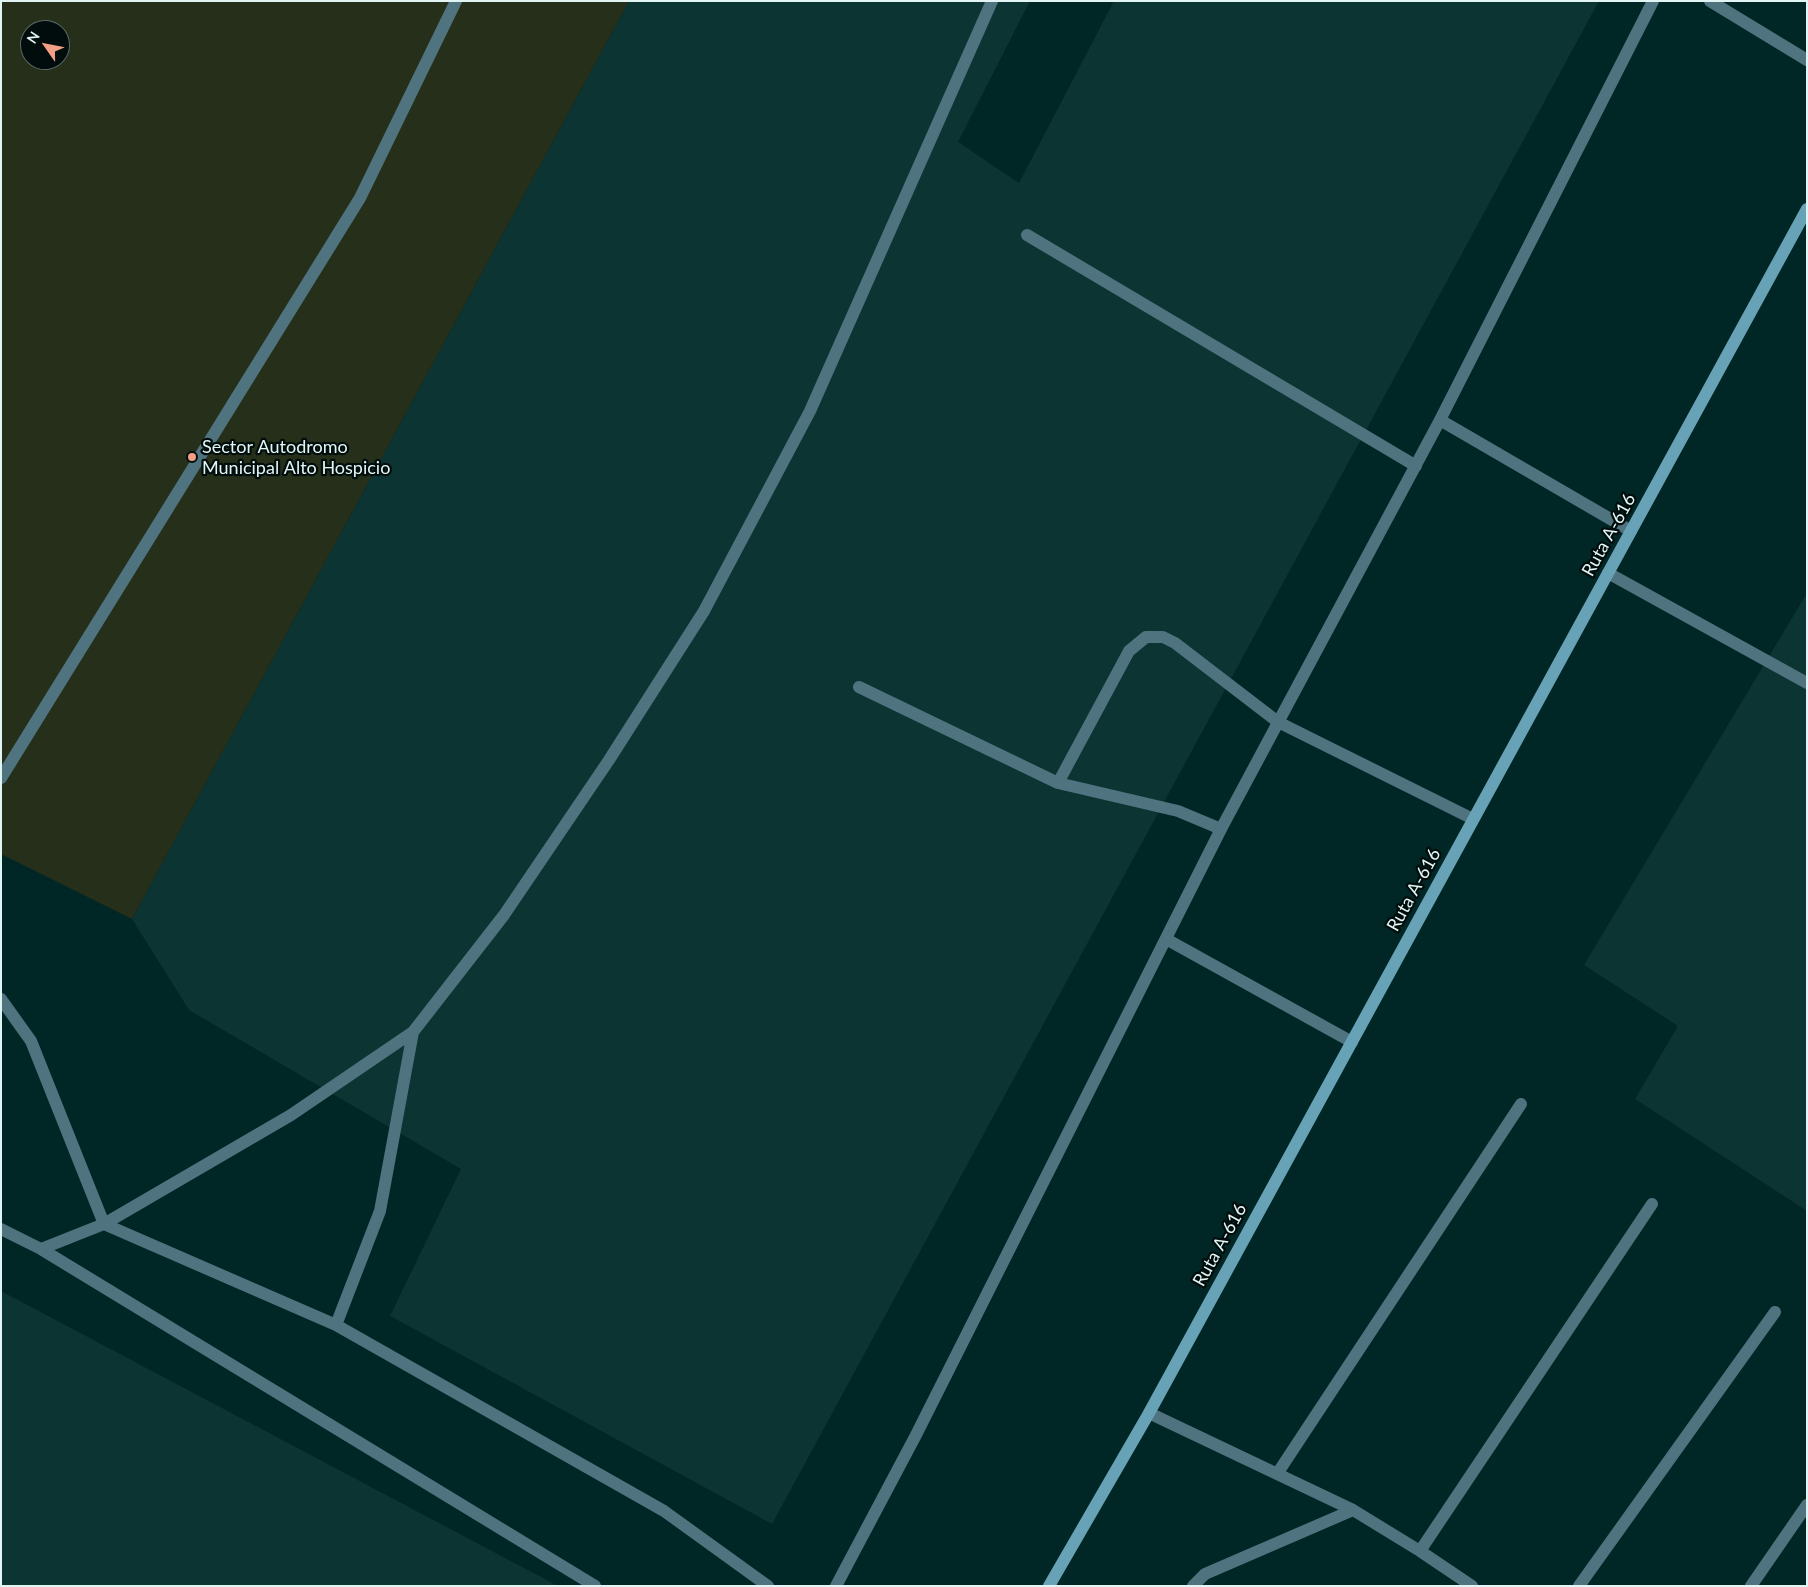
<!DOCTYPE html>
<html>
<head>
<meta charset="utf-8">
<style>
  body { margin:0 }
  #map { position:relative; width:1808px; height:1587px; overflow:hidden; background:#002725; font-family:Lato,sans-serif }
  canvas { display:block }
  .frame { position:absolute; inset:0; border:2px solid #e1f6f4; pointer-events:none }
  .north { position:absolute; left:20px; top:20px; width:50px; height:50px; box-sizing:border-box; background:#010d0c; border:1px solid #5b6a69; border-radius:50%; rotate:303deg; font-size:14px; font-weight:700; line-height:20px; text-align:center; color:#e1f6f4 }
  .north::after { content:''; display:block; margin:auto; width:18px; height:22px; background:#f39f86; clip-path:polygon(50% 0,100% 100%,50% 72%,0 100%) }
</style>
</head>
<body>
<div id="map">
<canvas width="1808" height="1587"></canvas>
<div class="frame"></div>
<div class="north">N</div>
</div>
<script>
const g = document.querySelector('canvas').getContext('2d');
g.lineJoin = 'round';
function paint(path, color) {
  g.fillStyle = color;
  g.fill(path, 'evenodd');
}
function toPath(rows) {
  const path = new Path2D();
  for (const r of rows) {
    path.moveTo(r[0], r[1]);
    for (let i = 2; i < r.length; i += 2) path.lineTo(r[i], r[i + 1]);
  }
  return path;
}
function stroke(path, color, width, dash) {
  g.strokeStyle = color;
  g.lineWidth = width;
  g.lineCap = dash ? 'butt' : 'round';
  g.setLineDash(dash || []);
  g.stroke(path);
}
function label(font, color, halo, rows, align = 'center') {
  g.font = font + ' Lato,sans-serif';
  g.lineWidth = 4.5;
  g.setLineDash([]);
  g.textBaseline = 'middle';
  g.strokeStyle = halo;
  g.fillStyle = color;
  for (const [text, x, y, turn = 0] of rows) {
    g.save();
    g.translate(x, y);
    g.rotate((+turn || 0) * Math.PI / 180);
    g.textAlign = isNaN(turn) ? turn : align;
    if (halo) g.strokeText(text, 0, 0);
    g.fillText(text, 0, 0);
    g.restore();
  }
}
paint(toPath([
  [629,1,1030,1,958,142,1019,183,1114,1,1599,1,772,1524,390,1316,461,1169,189,1010,132,919],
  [1807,593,1807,1211,1635,1099,1678,1026,1584,965],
  [1,1291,558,1586,1,1586]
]), '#0c3433');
paint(toPath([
  [1,1,629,1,132,919,1,854],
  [30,30,60,30,60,60,30,60]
]), '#252f1a');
stroke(toPath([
  [1027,235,1416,466],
  [1608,573,1807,683],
  [859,687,1058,783,1178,811,1221,829],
  [1,778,360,198,456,1],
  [1058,783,1129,651,1146,637,1163,637,1175,643,1278,722],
  [1,999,31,1041,104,1224]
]), '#4f737f', 12);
stroke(toPath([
  [1710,1,1807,60],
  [1440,420,1631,531],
  [1278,722,1473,819],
  [1166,939,1352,1042],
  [104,1224,291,1115,413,1032,504,915,609,760,704,611,810,411,992,1],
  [1,1229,41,1249,595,1586],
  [41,1249,104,1224,336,1325,664,1511,768,1586],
  [336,1325,380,1211,413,1032],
  [1149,1413,1353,1510,1420,1551,1472,1586],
  [1277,1474,1521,1104],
  [1420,1551,1652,1204],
  [836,1586,916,1435,1221,829,1440,420,1653,1],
  [1193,1586,1205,1574,1353,1510],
  [1579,1586,1775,1312],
  [1751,1586,1807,1505]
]), '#4f737f', 12);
stroke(toPath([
  [1049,1586,1149,1413,1807,209]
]), '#67a2b6', 12);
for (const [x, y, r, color] of [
  [192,457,5,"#f39f86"]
]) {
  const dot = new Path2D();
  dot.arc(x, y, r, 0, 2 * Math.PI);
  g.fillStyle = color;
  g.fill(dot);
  stroke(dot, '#010d0c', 2);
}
label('18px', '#e1f6f4', '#010d0c', [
  ["Sector Autodromo",202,447],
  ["Municipal Alto Hospicio",202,468]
], 'left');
label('18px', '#e1f6f4', '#010d0c', [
  ["Ruta A-616",1609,535,-61],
  ["Ruta A-616",1414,890,-61],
  ["Ruta A-616",1220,1245,-61]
]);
</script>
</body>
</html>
